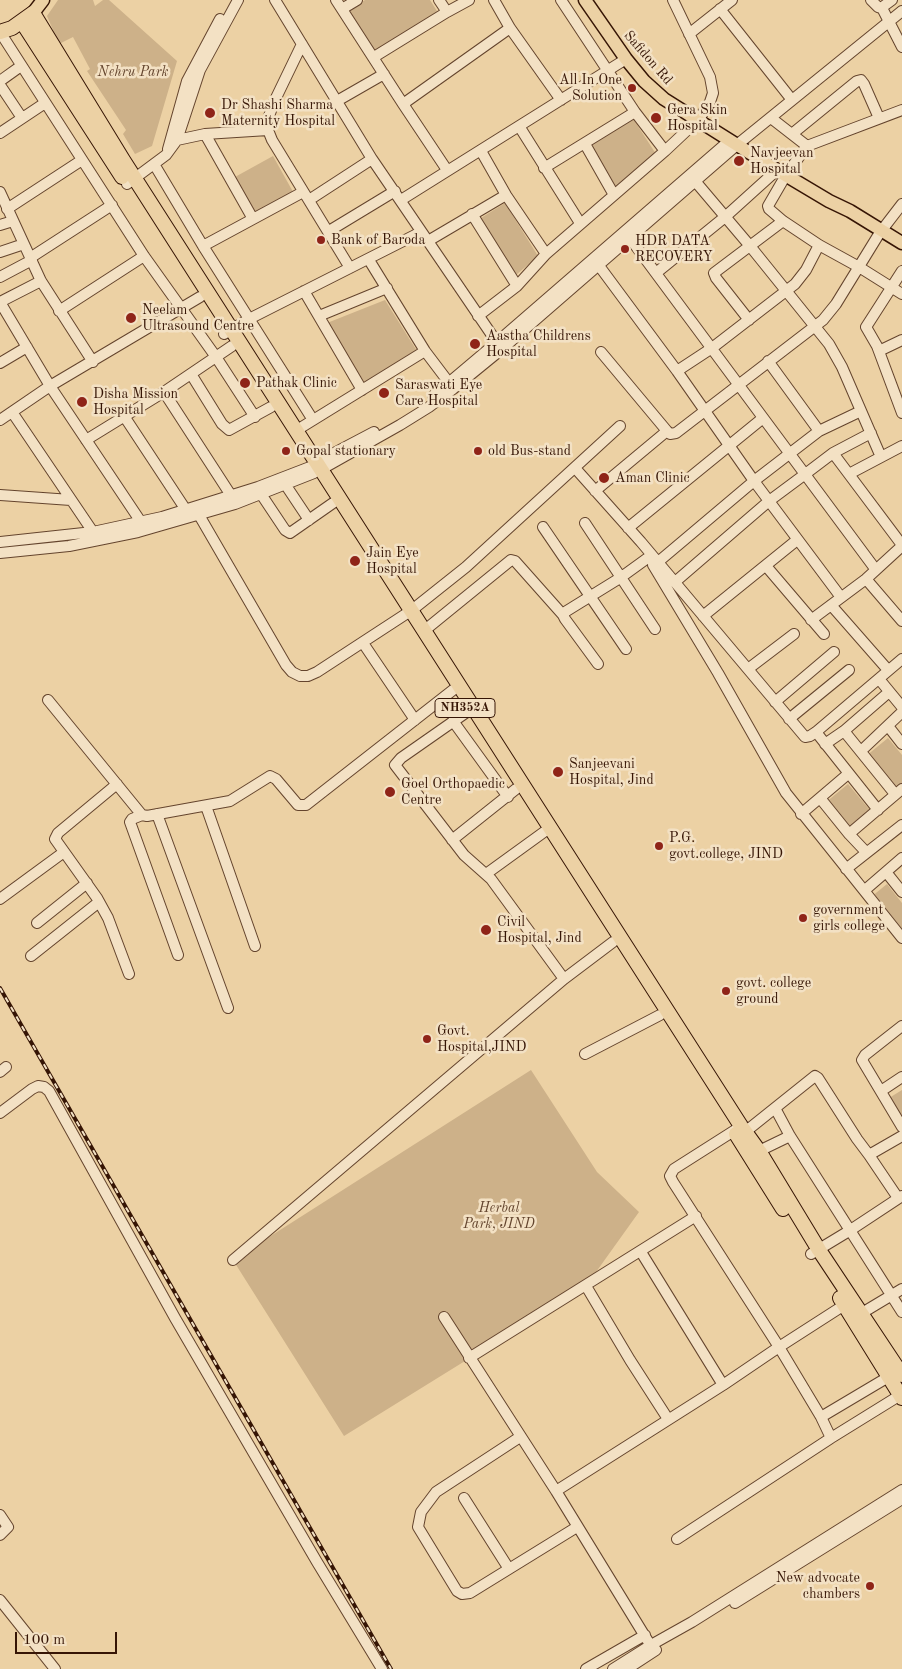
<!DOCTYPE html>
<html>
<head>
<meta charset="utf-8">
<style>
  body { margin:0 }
  #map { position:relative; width:902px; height:1669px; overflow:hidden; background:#ecd1a4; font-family:"Old Standard TT",serif }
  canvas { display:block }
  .scale { position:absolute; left:15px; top:1632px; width:102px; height:22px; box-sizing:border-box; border:2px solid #361505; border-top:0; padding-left:6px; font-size:15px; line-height:18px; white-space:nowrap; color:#361505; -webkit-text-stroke:4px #f3e1c4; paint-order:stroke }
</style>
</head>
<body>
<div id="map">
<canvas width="902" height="1669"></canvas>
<div class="scale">100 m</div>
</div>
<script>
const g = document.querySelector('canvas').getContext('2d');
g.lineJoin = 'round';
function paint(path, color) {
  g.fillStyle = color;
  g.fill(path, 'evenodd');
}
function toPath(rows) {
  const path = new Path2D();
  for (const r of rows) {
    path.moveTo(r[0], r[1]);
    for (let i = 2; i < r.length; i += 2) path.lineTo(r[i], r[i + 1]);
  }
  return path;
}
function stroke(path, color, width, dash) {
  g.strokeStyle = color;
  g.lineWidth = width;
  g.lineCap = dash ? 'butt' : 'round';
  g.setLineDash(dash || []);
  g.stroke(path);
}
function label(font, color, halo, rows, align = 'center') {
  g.font = font + ' "Old Standard TT",serif';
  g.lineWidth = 5;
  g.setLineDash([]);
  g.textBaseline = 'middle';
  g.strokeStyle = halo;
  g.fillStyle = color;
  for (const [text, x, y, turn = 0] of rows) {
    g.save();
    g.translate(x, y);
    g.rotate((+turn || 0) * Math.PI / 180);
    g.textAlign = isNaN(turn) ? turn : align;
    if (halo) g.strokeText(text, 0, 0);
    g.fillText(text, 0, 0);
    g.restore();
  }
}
paint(toPath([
  [58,0,93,0,95,6,103,0,109,0,177,61,152,146,135,154,123,134,126,130,87,71,90,69,73,37,59,44,47,16],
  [365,0,430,0,442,19,380,58,349,10],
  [632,117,656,154,617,188,589,146],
  [273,156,297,199,260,220,235,177],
  [505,203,538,256,516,275,481,218],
  [385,300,417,351,365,383,327,323],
  [888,738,902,755,902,791,898,794,866,756],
  [848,784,875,816,853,835,825,803],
  [887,884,902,903,902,935,871,897],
  [531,1070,597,1172,639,1212,586,1286,344,1436,233,1260],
  [902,1090,902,1118,889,1098]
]), '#cdb189');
const minor = toPath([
  [275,0,372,159,500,347],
  [336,0,403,104,447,170],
  [439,0,447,12],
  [494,0,510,28,561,100],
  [561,0,635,112,665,151],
  [871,0,878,7,881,8,892,0],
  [882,8,902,47],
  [342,9,357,0],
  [720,9,792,100],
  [0,32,144,256,216,357,255,417],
  [689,34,732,0],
  [302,44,275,100,269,116,268,130,272,140,350,268],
  [374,57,447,12,469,0],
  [0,81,21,66],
  [0,85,22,118],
  [337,101,384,74],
  [403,104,510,28],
  [902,110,807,146,786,175,768,206,769,209,783,221,819,245,859,267,902,294],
  [771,118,807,146],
  [519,126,580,223],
  [0,133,45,103],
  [205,134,253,219],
  [792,134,857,81,861,80,864,84,879,118],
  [177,140,205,134,268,130],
  [585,144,614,195],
  [168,149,187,81,220,19],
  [481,151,506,195,546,254],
  [154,164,203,246,313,420],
  [544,168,635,112],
  [695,181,750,246,829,344,842,367,881,457],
  [127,184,166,155,177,140,200,70,238,0],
  [0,192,41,281,93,362],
  [309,200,372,159],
  [401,200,626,59],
  [7,209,82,160],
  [472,214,517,286],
  [0,225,13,221],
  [882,230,902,204],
  [329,231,395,191],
  [629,237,876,570],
  [428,241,506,195],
  [203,246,303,192],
  [0,252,24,244],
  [30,258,112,205],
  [594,259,677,371,754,481,840,596],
  [369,260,425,351,453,388],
  [902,271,866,327,877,346,902,413],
  [656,273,725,217,777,170],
  [0,277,32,260],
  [304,291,362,390],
  [0,302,50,386,141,522],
  [0,302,41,281],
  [59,311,144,256],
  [319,316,387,288],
  [478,316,517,286,546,254,665,151,699,119,710,102,713,93,710,77,673,0],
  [749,320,716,278,714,273,783,221],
  [224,334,249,319,421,232],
  [879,351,902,340],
  [601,352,667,431,670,434,676,433,823,320,836,304,879,234],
  [768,361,819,431],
  [0,363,27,347],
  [677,371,712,348,795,284,806,270,819,245],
  [191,374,222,424,229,430,271,407],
  [164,392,234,500],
  [433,396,497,342,730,140],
  [12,412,93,532],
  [124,416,186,510],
  [0,420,50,386,200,297],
  [297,430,425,351],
  [86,440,164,392,232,346],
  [833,453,902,545],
  [317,462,374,432],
  [575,468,641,542,805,737,810,736,816,732,902,659],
  [322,469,400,425,429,407,453,389,502,349,738,144,902,11],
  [849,474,902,446],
  [285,484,309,520],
  [595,491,667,431],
  [261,494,285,530,290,533,333,503],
  [0,495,71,500],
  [199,515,286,665,292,672,300,676,308,676,317,672,412,610,466,567,620,426],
  [585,523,655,629],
  [543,527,626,649],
  [628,528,763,418],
  [0,542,93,532,162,517,258,487,310,467],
  [0,553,69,546,138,532,235,504,314,473],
  [658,562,754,481,819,431,861,411],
  [653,565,718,673,786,793,902,938],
  [766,566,824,634],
  [866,579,902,621],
  [675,582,769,501,804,475,833,453,871,433],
  [831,605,888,670],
  [703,616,797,540],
  [811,620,866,579,902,546],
  [425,630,511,560,515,561,563,615],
  [363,643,415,720],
  [598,664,565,619,563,615,565,612,620,578,649,557],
  [748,669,794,634],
  [879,679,902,707],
  [48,700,137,809,142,815,147,816,230,801,270,776,276,779,298,805,306,805,453,690],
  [775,702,834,652],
  [474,707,401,758,395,765,464,855,491,879,564,979],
  [789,719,849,670],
  [453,721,508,797],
  [888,726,902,744],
  [844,731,895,794],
  [816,732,878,810],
  [825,744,844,731,889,692],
  [861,751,902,712],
  [117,784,58,833,55,839,97,898,108,918,129,974],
  [820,798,849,834,866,852],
  [206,806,255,946],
  [157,814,228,1008],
  [801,814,848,774],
  [142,815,132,819,130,822,178,955],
  [849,834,902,789],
  [452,840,516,789],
  [846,869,902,825],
  [886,872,902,892],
  [486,874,544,832],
  [865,890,902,858],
  [0,899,64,852],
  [37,923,87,883],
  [31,956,99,902],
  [902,1026,865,1055,862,1060,902,1127],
  [585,1054,660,1015],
  [0,1072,6,1067],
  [881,1091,902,1077],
  [775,1108,790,1136,902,1312],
  [0,1113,32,1089,38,1086,44,1087,49,1091,175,1318,317,1562,382,1669],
  [740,1127,674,1169,670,1176,673,1182,779,1347,821,1417,831,1438],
  [745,1132,815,1076,818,1078,857,1139,869,1155,898,1198],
  [759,1151,790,1136],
  [869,1155,902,1136],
  [641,1252,723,1385],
  [811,1254,849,1231,902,1196],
  [233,1260,564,979,613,942],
  [586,1286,630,1360,668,1419],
  [862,1313,902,1289],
  [444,1317,556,1491,654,1651],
  [469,1358,696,1216],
  [821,1417,890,1376],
  [520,1437,436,1492,421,1512,418,1527,457,1591,462,1594,470,1593,577,1527],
  [556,1491,723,1385,779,1347,849,1302],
  [464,1498,509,1569],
  [0,1515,8,1527,0,1535],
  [677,1539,831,1438,902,1394],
  [0,1600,55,1669],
  [735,1603,902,1499],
  [586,1669,645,1635],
  [613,1669,651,1645,692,1622,902,1490],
  [627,1669,656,1650]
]);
const major = toPath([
  [585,0,626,59,644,81,664,99,777,170,829,201,850,211,902,243],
  [33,13,43,0]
]);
const highway = toPath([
  [22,22,122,177],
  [0,32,12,28,33,13,123,160,741,1126,759,1151,819,1250,902,1375],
  [736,1134,783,1209],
  [840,1298,902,1398]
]);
stroke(minor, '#64442d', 12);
stroke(major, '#361505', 15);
stroke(highway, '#361505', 16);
stroke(minor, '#f3e1c4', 10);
stroke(major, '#ecd1a4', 12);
stroke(highway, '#ecd1a4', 14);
const rail = toPath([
  [0,988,391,1669]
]);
stroke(rail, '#361505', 4);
stroke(rail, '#f3e1c4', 2, [5.5]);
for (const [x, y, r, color] of [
  [632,88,5,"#8f2418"],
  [210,113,6,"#8f2418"],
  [656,118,6,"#8f2418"],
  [739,161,6,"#8f2418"],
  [321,240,5,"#8f2418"],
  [625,249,5,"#8f2418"],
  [131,318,6,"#8f2418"],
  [475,344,6,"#8f2418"],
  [245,383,6,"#8f2418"],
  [384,393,6,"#8f2418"],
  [82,402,6,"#8f2418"],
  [286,451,5,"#8f2418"],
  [478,451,5,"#8f2418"],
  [604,478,6,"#8f2418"],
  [355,561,6,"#8f2418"],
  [558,772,6,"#8f2418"],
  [390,792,6,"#8f2418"],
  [659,846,5,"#8f2418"],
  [803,918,5,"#8f2418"],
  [486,930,6,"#8f2418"],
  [726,991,5,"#8f2418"],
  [427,1039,5,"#8f2418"],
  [870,1586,5,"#8f2418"]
]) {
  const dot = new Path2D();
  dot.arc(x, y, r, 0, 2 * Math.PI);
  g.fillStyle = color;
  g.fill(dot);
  stroke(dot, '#f3e1c4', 2);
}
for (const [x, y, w] of [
  [465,708,60]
]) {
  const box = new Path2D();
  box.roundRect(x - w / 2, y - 9.5, w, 19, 4);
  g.fillStyle = '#f3e1c4';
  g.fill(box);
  stroke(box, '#361505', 1);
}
label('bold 12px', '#361505', null, [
  ["NH352A",465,708]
]);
label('14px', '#361505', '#f3e1c4', [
  ["Safidon Rd",648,58,49]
]);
label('italic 14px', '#63442d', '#f3e1c4', [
  ["Nehru Park",133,72],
  ["Herbal",499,1208],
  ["Park, JIND",499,1224]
]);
label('14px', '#361505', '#f3e1c4', [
  ["All In One",622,80,"right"],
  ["Solution",622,96,"right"],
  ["Dr Shashi Sharma",221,105],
  ["Maternity Hospital",221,121],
  ["Gera Skin",667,110],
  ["Hospital",667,126],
  ["Navjeevan",750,153],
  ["Hospital",750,169],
  ["Bank of Baroda",331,240],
  ["HDR DATA",635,241],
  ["RECOVERY",635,257],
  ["Neelam",142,310],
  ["Ultrasound Centre",142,326],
  ["Aastha Childrens",486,336],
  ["Hospital",486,352],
  ["Pathak Clinic",256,383],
  ["Saraswati Eye",395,385],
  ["Care Hospital",395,401],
  ["Disha Mission",93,394],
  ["Hospital",93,410],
  ["Gopal stationary",296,451],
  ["old Bus-stand",488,451],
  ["Aman Clinic",615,478],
  ["Jain Eye",366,553],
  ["Hospital",366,569],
  ["Sanjeevani",569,764],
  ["Hospital, Jind",569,780],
  ["Goel Orthopaedic",401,784],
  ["Centre",401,800],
  ["P.G.",669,838],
  ["govt.college, JIND",669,854],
  ["government",813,910],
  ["girls college",813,926],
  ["Civil",497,922],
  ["Hospital, Jind",497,938],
  ["govt. college",736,983],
  ["ground",736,999],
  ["Govt.",437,1031],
  ["Hospital,JIND",437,1047],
  ["New advocate",860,1578,"right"],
  ["chambers",860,1594,"right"]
], 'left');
</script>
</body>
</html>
